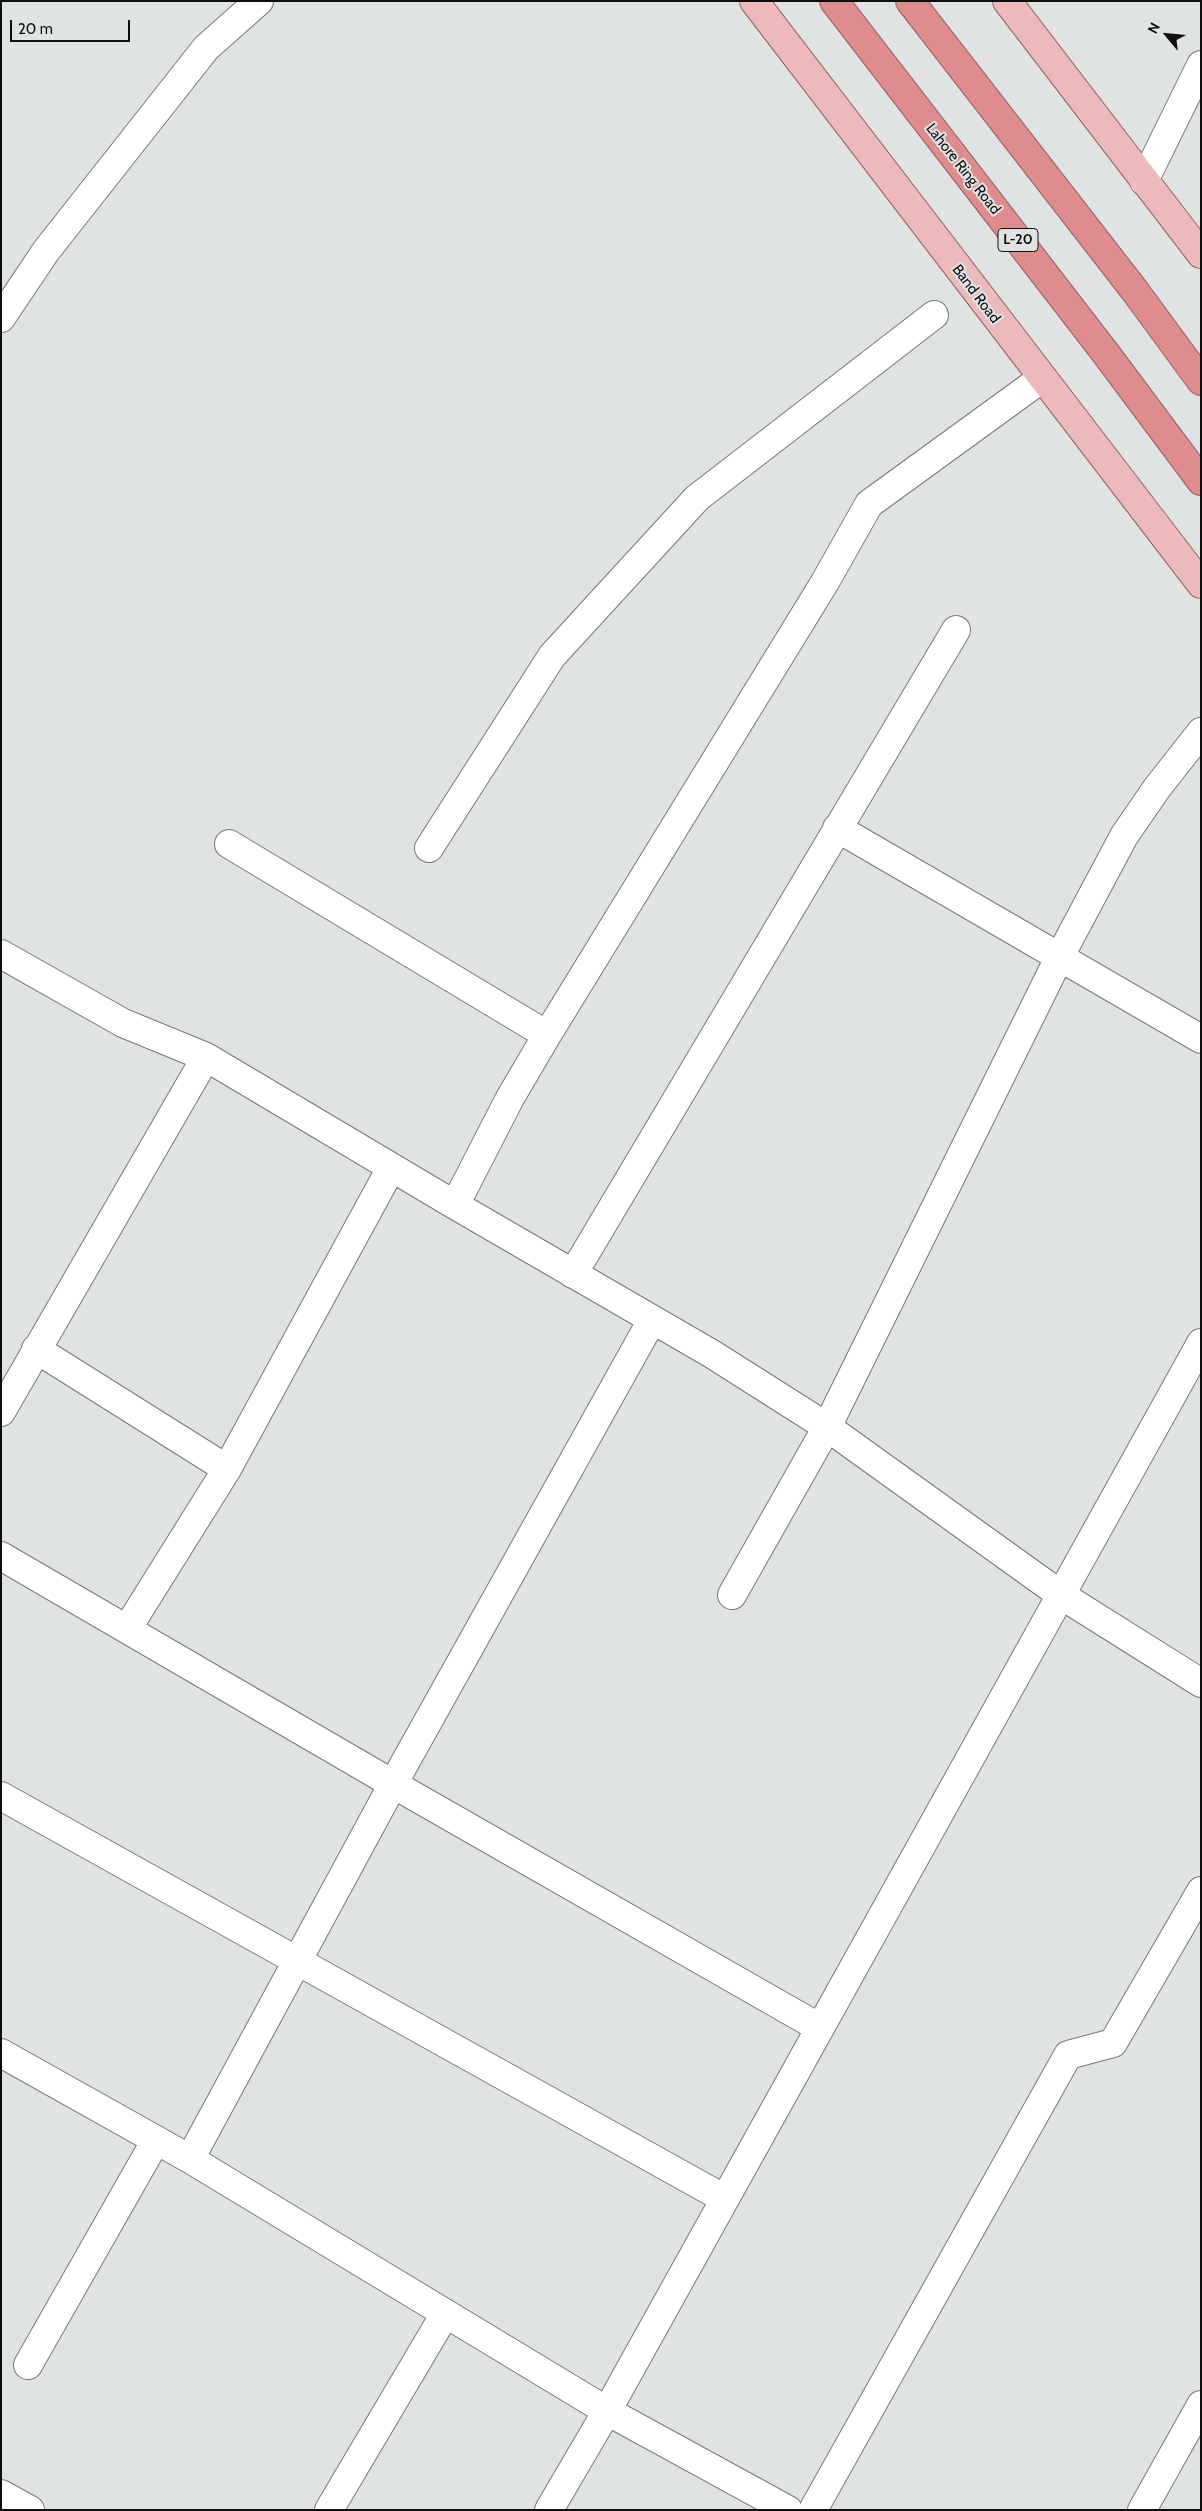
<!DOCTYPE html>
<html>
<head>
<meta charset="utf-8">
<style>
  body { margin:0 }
  #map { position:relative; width:1202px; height:2511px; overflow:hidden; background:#e0e3e4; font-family:Cabin,sans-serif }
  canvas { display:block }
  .frame { position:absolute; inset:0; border:2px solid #0e0e0f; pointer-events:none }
  .north { position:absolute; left:1142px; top:10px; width:50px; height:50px; -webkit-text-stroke:4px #e0e3e4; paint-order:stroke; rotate:298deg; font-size:14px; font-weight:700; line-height:20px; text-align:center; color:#0e0e0f }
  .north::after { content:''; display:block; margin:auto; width:18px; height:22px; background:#0e0e0f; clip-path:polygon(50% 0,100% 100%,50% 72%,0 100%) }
  .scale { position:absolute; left:10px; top:20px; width:120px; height:22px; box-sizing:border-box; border:2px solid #0e0e0f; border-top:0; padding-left:6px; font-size:15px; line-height:18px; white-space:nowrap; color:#0e0e0f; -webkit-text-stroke:4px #e0e3e4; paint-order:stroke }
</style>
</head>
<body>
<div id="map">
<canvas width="1202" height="2511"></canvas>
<div class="frame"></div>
<div class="north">N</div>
<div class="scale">20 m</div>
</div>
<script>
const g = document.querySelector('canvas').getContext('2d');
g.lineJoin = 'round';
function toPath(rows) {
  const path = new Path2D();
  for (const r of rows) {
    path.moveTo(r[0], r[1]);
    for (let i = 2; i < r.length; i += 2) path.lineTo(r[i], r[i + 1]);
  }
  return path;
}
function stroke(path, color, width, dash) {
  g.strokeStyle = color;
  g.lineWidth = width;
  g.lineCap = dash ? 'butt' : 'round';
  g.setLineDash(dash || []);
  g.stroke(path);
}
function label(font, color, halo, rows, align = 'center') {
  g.font = font + ' Cabin,sans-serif';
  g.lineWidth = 4;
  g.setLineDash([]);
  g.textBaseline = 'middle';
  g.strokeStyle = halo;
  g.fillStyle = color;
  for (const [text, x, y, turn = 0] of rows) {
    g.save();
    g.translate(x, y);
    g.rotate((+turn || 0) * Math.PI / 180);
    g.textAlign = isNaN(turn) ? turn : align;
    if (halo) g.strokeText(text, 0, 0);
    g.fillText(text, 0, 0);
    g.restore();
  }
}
const minor = toPath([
  [1144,181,1201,65],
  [1,318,46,251,206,48,259,1],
  [837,828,1201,1039],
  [229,844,547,1035],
  [429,848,552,656,697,498,934,315],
  [1,954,123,1023,206,1057,455,1205,712,1354,827,1427,1061,1595,1201,1683],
  [455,1205,510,1098,547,1035,825,582,869,504,1041,379],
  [573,1274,956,630],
  [36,1349,227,1469],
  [1,1412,206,1057],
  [1,1556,393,1784,820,2028],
  [732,1595,827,1427,1059,958,1124,836,1157,788,1201,732],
  [127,1629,227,1469,391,1168],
  [1,1796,725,2199],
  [1,2053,190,2159,607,2411,788,2510],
  [190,2159,393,1784,652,1320],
  [28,2365,156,2140],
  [1,2494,30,2510],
  [329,2510,445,2314],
  [549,2510,607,2411,1201,1343],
  [813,2510,1068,2055,1113,2043,1201,1891],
  [1142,2510,1201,2405]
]);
const major = toPath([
  [754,1,1201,584],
  [1007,1,1201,254]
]);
const highway = toPath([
  [834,1,1107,355,1201,481],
  [910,1,1135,291,1201,381]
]);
stroke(minor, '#767879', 30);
stroke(major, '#966062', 30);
stroke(highway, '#966062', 30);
stroke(minor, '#fff', 28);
stroke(major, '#ecbabb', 28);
stroke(highway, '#df8c8e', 28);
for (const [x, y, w] of [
  [1018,240,40]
]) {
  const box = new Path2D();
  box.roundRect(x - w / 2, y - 11.5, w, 23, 4);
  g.fillStyle = '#e0e3e4';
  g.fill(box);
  stroke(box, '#0e0e0f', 1);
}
label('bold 14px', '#0e0e0f', null, [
  ["L-20",1018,240]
]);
label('15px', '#0e0e0f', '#e0e3e4', [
  ["Lahore Ring Road",963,169,52],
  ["Band Road",976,294,53]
]);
</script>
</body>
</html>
